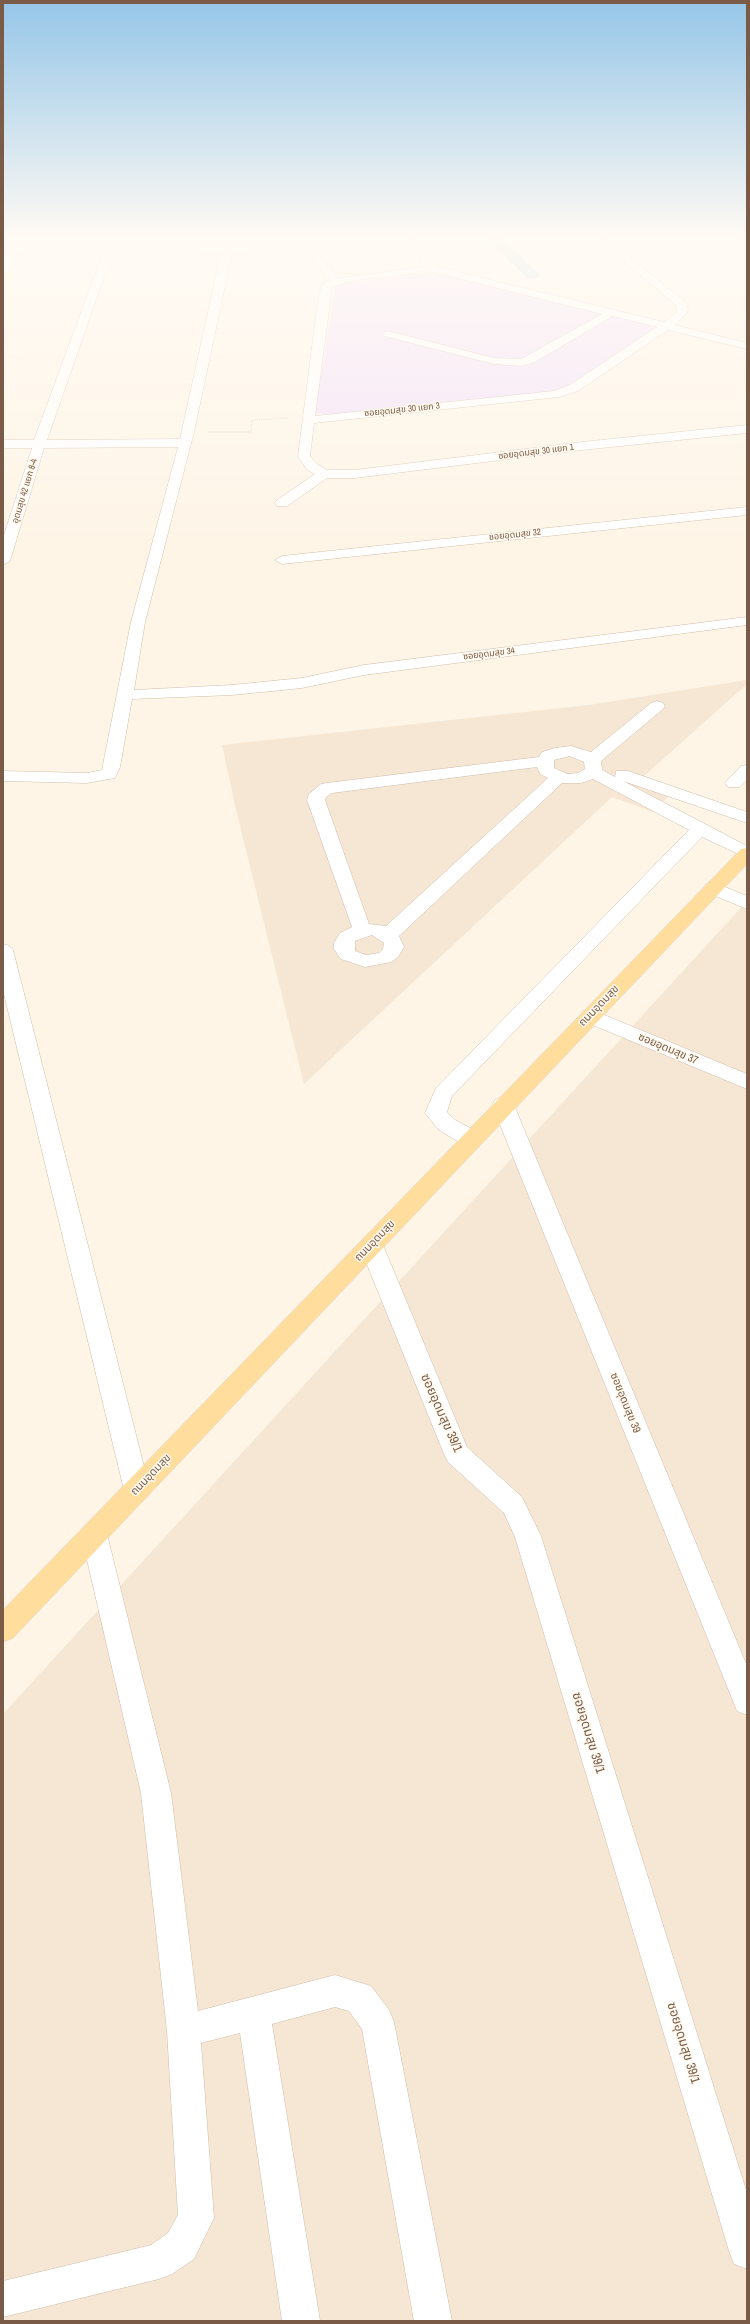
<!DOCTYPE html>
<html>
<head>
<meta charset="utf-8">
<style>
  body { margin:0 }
  #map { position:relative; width:750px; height:2324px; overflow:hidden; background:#fef5e6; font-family:"Archivo Narrow",sans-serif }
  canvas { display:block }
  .frame { position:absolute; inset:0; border:4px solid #795b48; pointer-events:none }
</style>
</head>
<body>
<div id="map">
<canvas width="750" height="2324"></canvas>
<div class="frame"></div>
</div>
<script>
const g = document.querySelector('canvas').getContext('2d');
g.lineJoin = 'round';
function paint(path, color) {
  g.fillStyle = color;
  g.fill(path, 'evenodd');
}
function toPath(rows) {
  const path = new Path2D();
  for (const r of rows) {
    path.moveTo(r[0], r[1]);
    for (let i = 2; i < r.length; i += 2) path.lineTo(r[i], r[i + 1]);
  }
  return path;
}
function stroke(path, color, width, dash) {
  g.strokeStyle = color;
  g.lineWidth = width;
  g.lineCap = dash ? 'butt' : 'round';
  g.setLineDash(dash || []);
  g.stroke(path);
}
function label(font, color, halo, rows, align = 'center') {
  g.font = font + ' "Archivo Narrow","Noto Sans Thai",sans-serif';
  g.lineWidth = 3;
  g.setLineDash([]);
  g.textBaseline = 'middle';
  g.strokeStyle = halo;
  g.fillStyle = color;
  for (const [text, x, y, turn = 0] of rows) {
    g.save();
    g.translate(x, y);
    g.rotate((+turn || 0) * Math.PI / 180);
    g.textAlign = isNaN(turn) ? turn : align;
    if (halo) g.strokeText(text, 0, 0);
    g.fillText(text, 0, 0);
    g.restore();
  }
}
paint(toPath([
  [747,680,747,684,644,776,677,788,653,812,612,797,304,1084,236,810,222,745,589,705],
  [747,901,747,2321,3,2321,3,1714]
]), '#f6e7d4');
paint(toPath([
  [441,273,647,324,653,329,562,390,329,415,315,413,336,284]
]), '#f2e2fa');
paint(toPath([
  [486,237,501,237,537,272,539,275,537,278,527,278,486,237]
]), '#b9e0e9');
const minor = toPath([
  [403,237,413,237,437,267,664,322,677,312,676,305,594,237,605,237,685,302,688,309,687,313,675,325,747,343,747,349,668,330,578,391,559,397,314,423,310,456,317,464,327,470,355,470,582,442,747,425,747,433,582,450,355,478,327,478,287,506,277,506,275,503,277,500,315,474,307,470,298,456,319,293,323,283,330,281,312,260,317,257,321,258,339,278,426,267,403,237],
  [433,272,602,314,521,359,494,358,388,331,384,332,382,334,384,336,494,364,522,366,535,362,613,316,657,327,570,385,554,391,315,416,332,287,349,281,433,272],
  [729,237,740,237,747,242,747,250,729,237],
  [144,245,284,246,289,249,284,252,232,253,194,432,145,622,134,690,232,685,302,678,364,665,747,617,747,625,364,675,302,688,232,695,132,699,120,767,115,778,87,783,3,781,3,771,87,773,102,770,131,622,178,447,44,448,10,561,3,565,3,538,32,448,3,448,3,440,34,440,94,277,106,251,18,252,8,272,3,275,3,261,7,252,3,252,3,246,144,245],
  [117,251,221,253,180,439,47,440,104,277,117,251],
  [747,507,747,515,282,564,275,560,282,556,747,507],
  [657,701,663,703,665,706,663,709,601,761,602,770,615,777,616,771,628,771,747,812,747,823,623,781,747,846,747,858,702,837,452,1096,447,1112,455,1120,480,1133,483,1139,480,1145,472,1147,464,1145,439,1130,425,1113,436,1088,689,830,593,779,581,783,562,783,399,936,404,947,398,957,391,962,365,967,341,959,334,949,334,943,340,933,352,927,307,800,309,794,321,784,327,783,539,757,542,752,555,748,571,746,591,752,651,703,657,701],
  [570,756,584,762,585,769,578,773,567,774,554,768,554,760,570,756],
  [537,767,540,774,548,778,386,926,369,924,325,800,326,797,332,793,537,767],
  [372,935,384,943,383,949,379,953,366,955,355,951,355,941,372,935],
  [747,765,747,780,740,787,728,787,725,783,728,779,741,766,747,765],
  [713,882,747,896,747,909,706,892,704,888,706,884,713,882],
  [3,944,10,946,13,950,150,1490,146,1498,137,1501,128,1498,124,1490,3,990,3,944],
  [590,1009,747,1074,747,1089,583,1021,580,1016,583,1011,590,1009],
  [503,1097,511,1100,514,1105,747,1666,747,1715,737,1711,733,1701,492,1105,495,1100,503,1097],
  [371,1236,379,1239,383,1245,467,1447,522,1497,541,1536,747,2193,747,2269,734,2264,729,2251,515,1537,504,1513,448,1462,444,1454,359,1245,363,1239,371,1236],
  [94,1522,103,1526,107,1534,171,1793,198,2011,335,1975,371,1986,389,2010,394,2022,452,2321,414,2321,362,2029,349,2011,335,2007,272,2024,320,2321,282,2321,240,2033,201,2043,214,2218,194,2259,172,2274,159,2279,3,2317,3,2281,151,2245,168,2233,178,2215,167,2031,141,1793,81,1534,85,1526,94,1522]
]);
const major = toPath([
  [747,848,747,864,13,1638,3,1642,3,1610,741,849,747,848]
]);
stroke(minor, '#d0bdaa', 1);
stroke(major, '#dcd4cf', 1);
stroke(toPath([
  [208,432,251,432,252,420,288,418]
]), '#dab79e', 1.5, [0.5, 1.5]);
paint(minor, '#fff');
paint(major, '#ffdd9c');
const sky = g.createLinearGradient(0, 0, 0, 562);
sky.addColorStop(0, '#95c6e8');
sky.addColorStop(0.42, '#fffaf4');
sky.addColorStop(1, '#fffaf400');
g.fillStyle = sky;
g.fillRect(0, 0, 750, 562);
label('9px', '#795b48', '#fff9ee', [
  ["ซอยอุดมสุข 30 แยก 3",402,410,-6],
  ["ซอยอุดมสุข 30 แยก 1",536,452,-7],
  ["อุดมสุข 42 แยก 8-4",25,491,-73],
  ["ซอยอุดมสุข 32",515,535,-6],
  ["ซอยอุดมสุข 34",489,654,-7]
]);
label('11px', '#795b48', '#fff9ee', [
  ["ถนนอุดมสุข",599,1006,-46],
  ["ซอยอุดมสุข 37",668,1049,23],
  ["ถนนอุดมสุข",375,1241,-46],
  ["ซอยอุดมสุข 39",625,1403,68],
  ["ถนนอุดมสุข",151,1475,-46]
]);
label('13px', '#795b48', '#fff9ee', [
  ["ซอยอุดมสุข 39/1",441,1413,66],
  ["ซอยอุดมสุข 39/1",588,1733,73],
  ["ซอยอุดมสุข 39/1",683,2043,73]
]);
</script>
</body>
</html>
